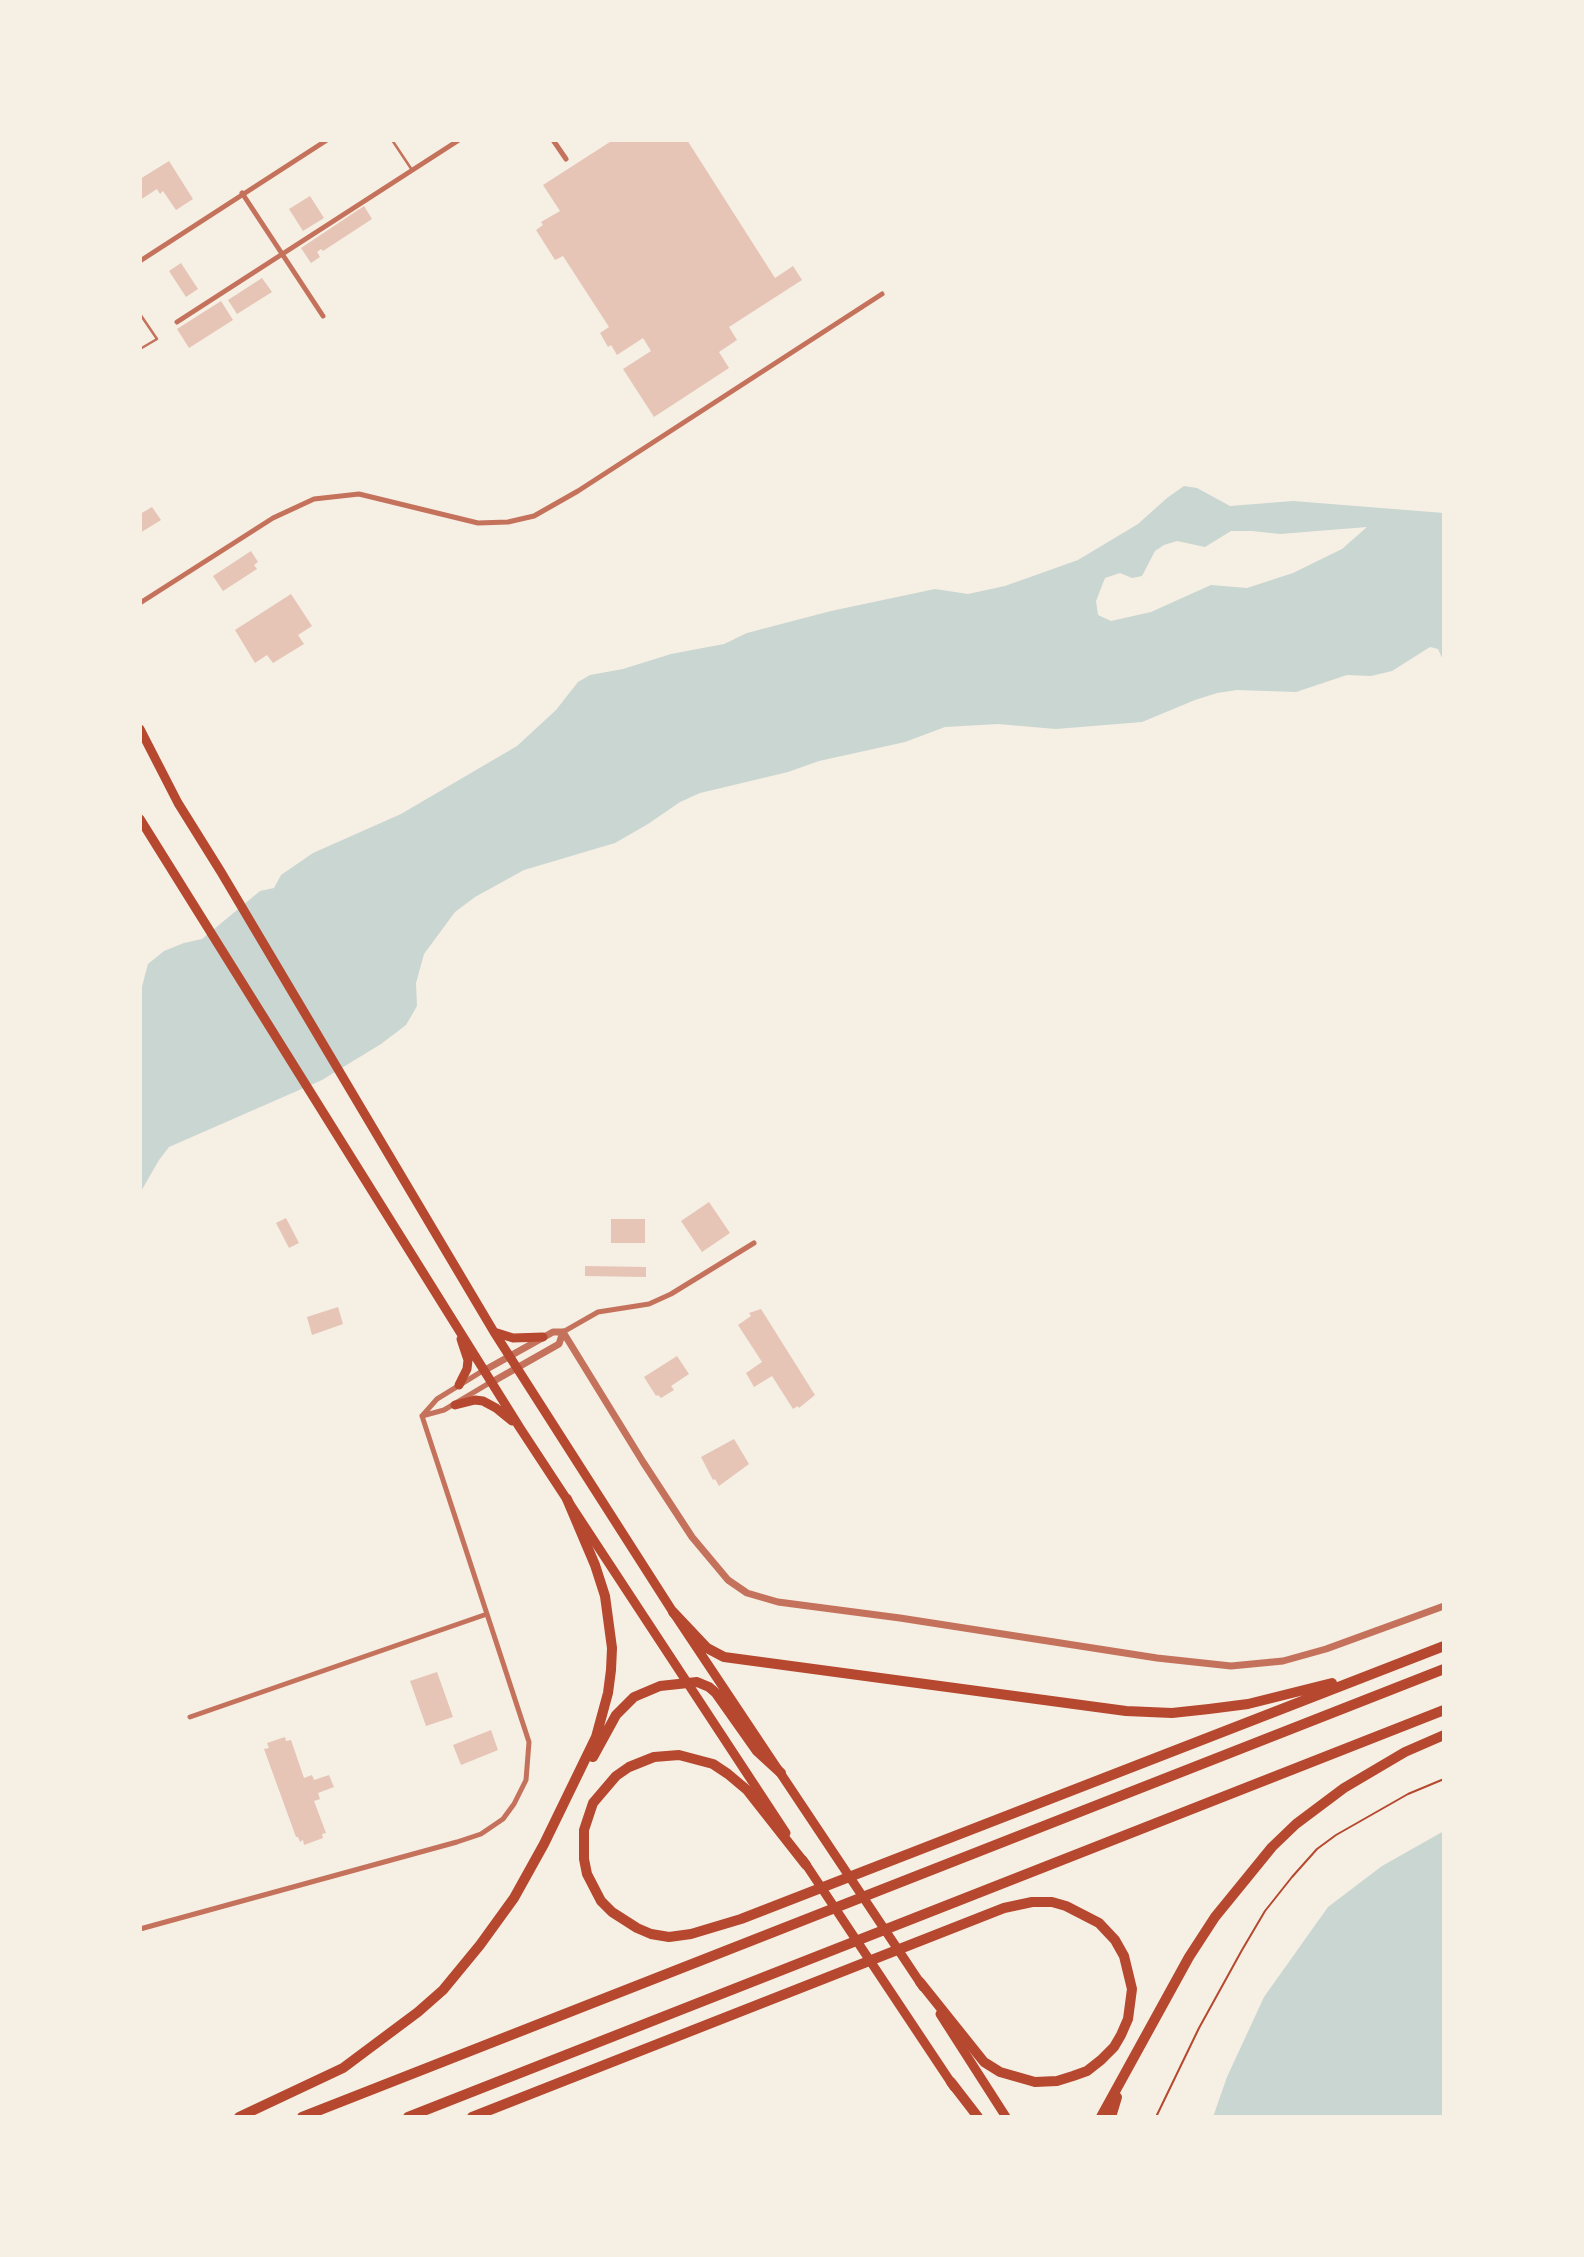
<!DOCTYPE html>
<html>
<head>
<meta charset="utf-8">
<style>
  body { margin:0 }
  #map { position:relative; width:1584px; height:2257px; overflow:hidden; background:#f6efe4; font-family:"Public Sans",sans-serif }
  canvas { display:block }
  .frame { position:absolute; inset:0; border:142px solid #f6efe4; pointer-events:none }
</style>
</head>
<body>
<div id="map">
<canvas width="1584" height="2257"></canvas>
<div class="frame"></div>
</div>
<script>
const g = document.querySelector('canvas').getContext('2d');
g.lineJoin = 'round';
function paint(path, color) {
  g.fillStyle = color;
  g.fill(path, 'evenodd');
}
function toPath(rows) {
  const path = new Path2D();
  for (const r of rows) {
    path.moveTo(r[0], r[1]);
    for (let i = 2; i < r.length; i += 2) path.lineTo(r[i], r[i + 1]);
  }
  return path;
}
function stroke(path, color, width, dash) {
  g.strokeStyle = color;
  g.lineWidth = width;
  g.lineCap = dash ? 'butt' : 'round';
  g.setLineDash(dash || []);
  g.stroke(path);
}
paint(toPath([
  [1184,486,1197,488,1230,506,1293,501,1444,513,1444,662,1438,649,1430,647,1392,671,1371,676,1347,675,1296,692,1237,690,1217,693,1195,700,1142,722,1056,729,998,724,945,727,905,742,819,761,788,772,700,793,680,802,648,824,615,843,524,870,475,897,455,912,424,954,416,983,417,1006,406,1025,381,1044,322,1080,169,1147,159,1160,140,1193,140,994,148,964,164,951,184,943,202,939,260,891,274,888,281,875,313,853,401,814,517,746,556,710,578,682,590,675,623,669,671,654,724,644,747,633,831,611,935,589,968,594,1005,586,1078,560,1138,524,1167,498],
  [1367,527,1342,549,1293,573,1247,588,1211,585,1151,612,1111,621,1098,615,1096,601,1105,578,1120,573,1132,578,1142,576,1155,551,1164,545,1177,541,1205,547,1231,531,1252,531,1280,534],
  [1444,1831,1444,2117,1213,2117,1227,2077,1264,1997,1328,1907,1382,1866]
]), '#c9d6d2');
paint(toPath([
  [613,140,687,140,775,278,793,266,802,280,729,327,737,340,719,352,729,368,654,417,623,369,651,351,643,338,617,355,611,345,608,347,600,333,609,327,563,256,555,260,536,230,543,225,541,222,560,211,543,185],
  [169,161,193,199,176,210,163,191,160,194,157,189,140,200,140,179],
  [310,196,324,218,303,231,289,209],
  [364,206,372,219,323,251,321,249,317,252,320,257,311,263,301,248],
  [181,263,198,289,186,297,169,271],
  [262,278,272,292,237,314,228,300],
  [221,301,233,320,189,348,177,329],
  [152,507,161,520,140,533,140,514],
  [251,551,258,562,254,565,257,569,223,591,213,576],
  [291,594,312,626,298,635,304,644,273,663,267,655,255,663,235,630],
  [709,1202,730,1233,702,1252,681,1221],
  [286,1218,299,1243,289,1248,276,1223],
  [611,1219,645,1219,645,1243,611,1243],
  [585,1266,646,1267,646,1277,585,1276],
  [338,1307,343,1324,312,1335,307,1317],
  [761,1309,815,1395,799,1408,798,1406,793,1409,772,1376,754,1387,746,1373,762,1362,738,1325,751,1316,749,1313],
  [677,1356,689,1374,671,1386,674,1390,661,1398,658,1395,656,1396,644,1377],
  [734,1439,749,1464,719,1486,715,1479,713,1480,701,1457],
  [437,1672,453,1717,426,1726,410,1681],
  [491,1730,498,1750,461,1765,453,1745],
  [285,1737,286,1741,291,1740,304,1778,312,1775,314,1780,329,1775,334,1787,318,1793,320,1799,314,1801,326,1833,322,1834,323,1838,304,1845,303,1840,300,1842,298,1837,296,1837,264,1749,269,1748,267,1743]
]), '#e6c5b7');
stroke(toPath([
  [1156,2117,1199,2028,1242,1950,1265,1911,1292,1877,1317,1849,1336,1835,1408,1794,1444,1779]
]), '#b5482f', 2);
stroke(toPath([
  [392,140,412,170],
  [140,314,157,339,140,349]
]), '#c5725c', 2.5);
stroke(toPath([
  [553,140,566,159],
  [242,193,323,316],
  [140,261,327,140],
  [177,322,459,140],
  [140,603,273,518,314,499,359,494,478,523,508,522,534,516,578,491,882,294],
  [563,1332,598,1312,649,1304,671,1294,754,1243],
  [422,1416,444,1410,491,1382],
  [422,1416,437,1399,484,1370],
  [190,1717,487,1614],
  [140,1929,457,1842,481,1834,503,1819,514,1804,526,1780,529,1742,422,1416]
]), '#c5725c', 5);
stroke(toPath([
  [563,1332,643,1462,692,1537,728,1580,747,1593,778,1602,900,1618,1157,1658,1231,1666,1283,1661,1326,1649,1444,1606],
  [485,1370,553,1332,563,1332],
  [492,1382,559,1344,563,1332]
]), '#c5725c', 7);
stroke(toPath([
  [140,729,178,803,221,872,494,1332,673,1612,923,1987],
  [140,819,520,1428,786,1833],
  [494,1332,513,1338,543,1337],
  [459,1385,467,1369,468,1360,461,1339],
  [455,1405,475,1400,483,1401,496,1408,512,1421],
  [803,1860,954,2087],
  [940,2014,1006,2117]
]), '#b5482f', 9);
stroke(toPath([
  [673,1612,707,1648,724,1657,1126,1711,1172,1713,1209,1709,1248,1704,1332,1683],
  [593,1757,616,1715,634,1697,660,1686,697,1682,709,1687,716,1693,757,1751,781,1773],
  [806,1865,747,1790,728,1774,713,1764,679,1755,654,1757,629,1767,616,1776,593,1803,584,1830,584,1859,587,1874,601,1901,612,1912,637,1928,651,1934,669,1937,691,1934,741,1919,1444,1646],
  [951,2082,978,2117],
  [239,2117,343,2068,418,2012,443,1990,480,1945,514,1898,544,1844,596,1737,608,1693,611,1670,612,1648,605,1596,595,1565,567,1499],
  [302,2117,1444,1669],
  [408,2117,1444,1710],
  [472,2117,1004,1908,1032,1902,1052,1902,1066,1906,1099,1923,1115,1940,1124,1956,1132,1989,1128,2019,1121,2035,1114,2047,1101,2060,1087,2071,1073,2076,1057,2081,1035,2082,1000,2072,984,2062,920,1982],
  [1101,2117,1189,1957,1215,1917,1272,1847,1296,1824,1344,1788,1405,1752,1444,1735],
  [1111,2117,1117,2097]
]), '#b5482f', 10);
</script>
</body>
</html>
